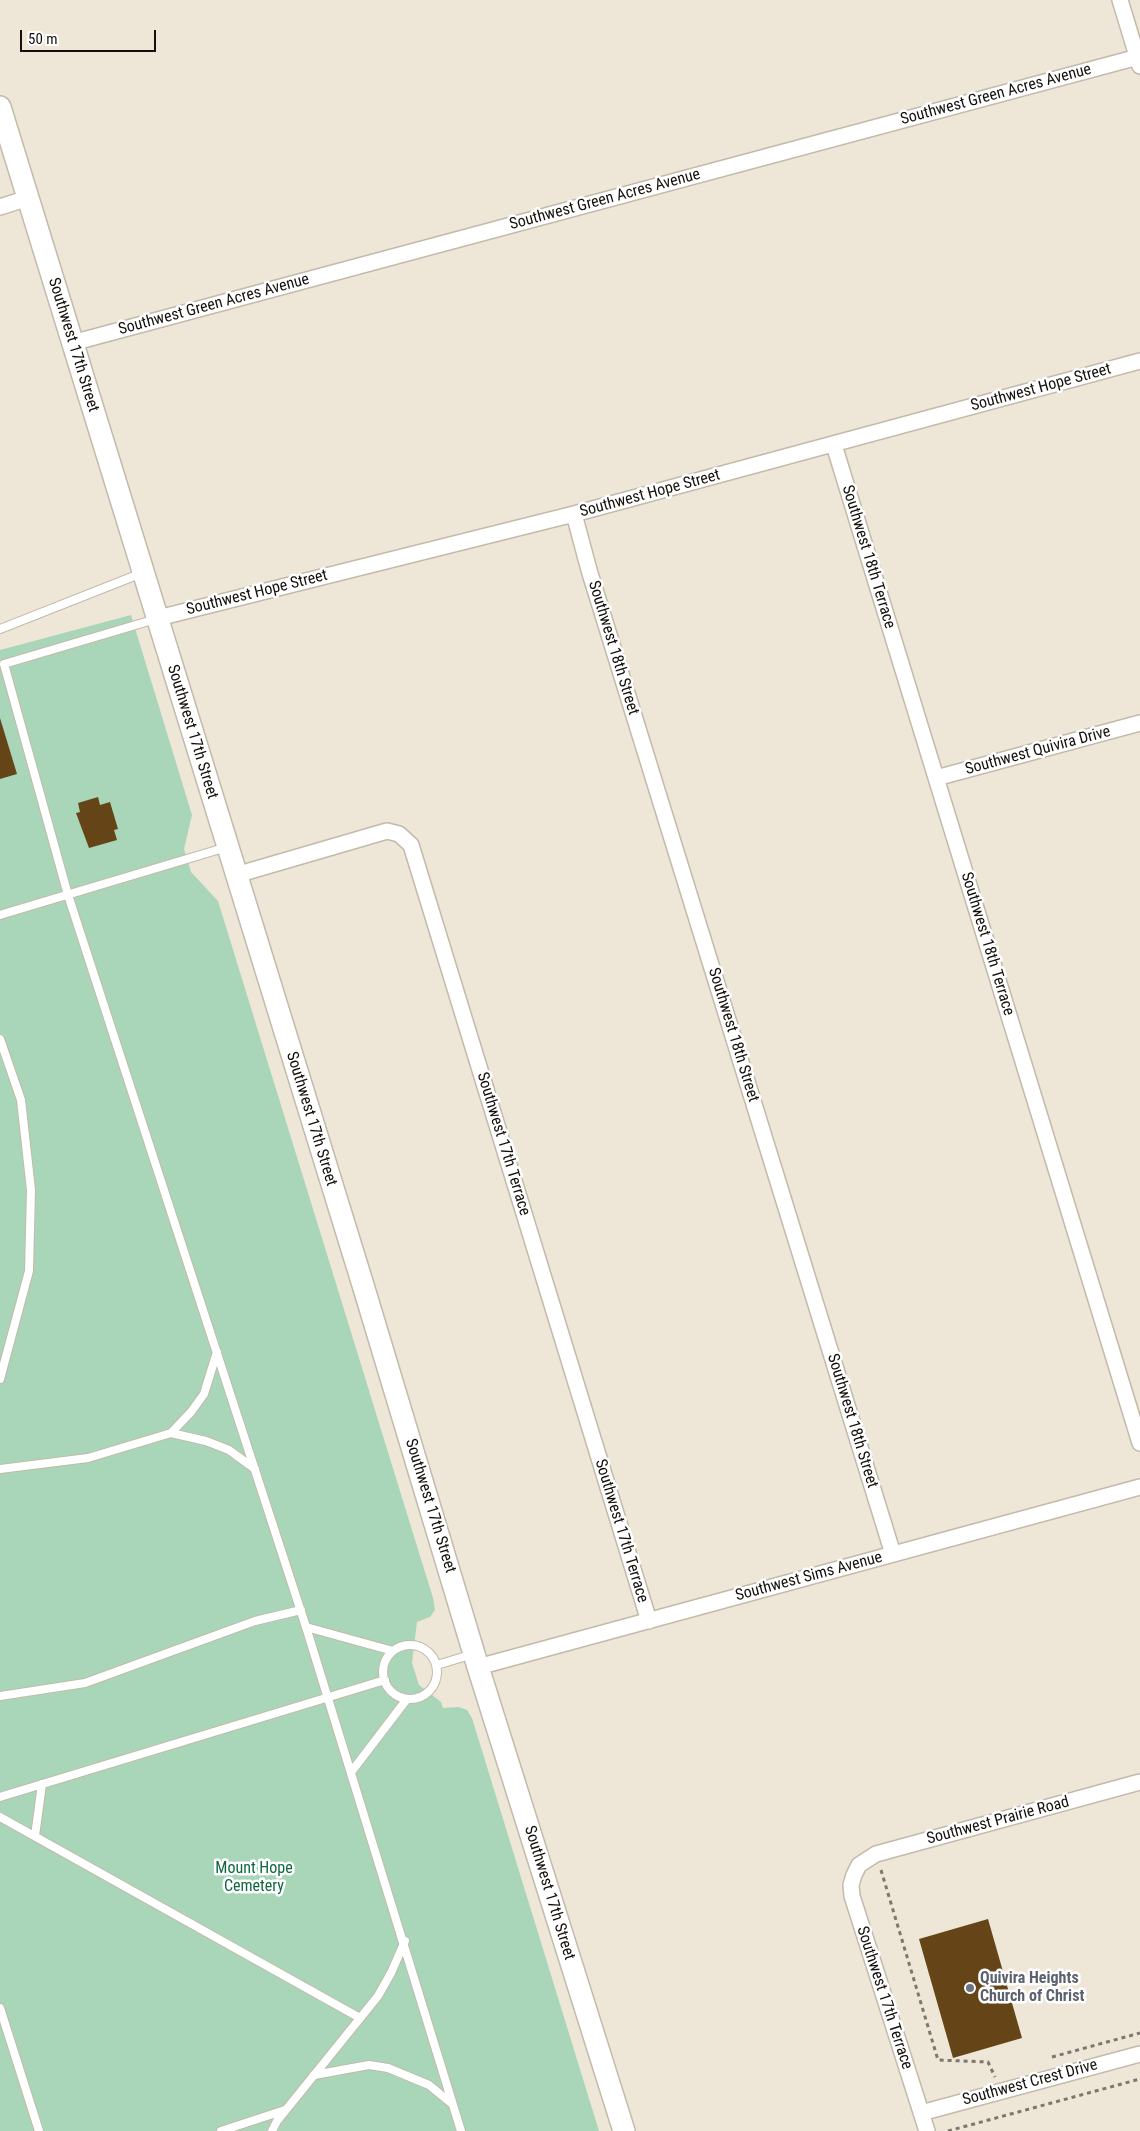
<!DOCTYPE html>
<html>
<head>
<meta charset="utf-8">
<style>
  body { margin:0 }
  #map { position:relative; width:1140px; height:2131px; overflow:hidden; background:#eee6d6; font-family:"Roboto Condensed",sans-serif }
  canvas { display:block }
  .scale { position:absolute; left:20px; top:30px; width:136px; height:22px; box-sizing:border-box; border:2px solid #13100b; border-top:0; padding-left:6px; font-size:15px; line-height:18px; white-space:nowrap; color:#13100b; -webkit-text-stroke:4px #fff; paint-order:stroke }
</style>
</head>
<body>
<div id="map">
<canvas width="1140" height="2131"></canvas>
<div class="scale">50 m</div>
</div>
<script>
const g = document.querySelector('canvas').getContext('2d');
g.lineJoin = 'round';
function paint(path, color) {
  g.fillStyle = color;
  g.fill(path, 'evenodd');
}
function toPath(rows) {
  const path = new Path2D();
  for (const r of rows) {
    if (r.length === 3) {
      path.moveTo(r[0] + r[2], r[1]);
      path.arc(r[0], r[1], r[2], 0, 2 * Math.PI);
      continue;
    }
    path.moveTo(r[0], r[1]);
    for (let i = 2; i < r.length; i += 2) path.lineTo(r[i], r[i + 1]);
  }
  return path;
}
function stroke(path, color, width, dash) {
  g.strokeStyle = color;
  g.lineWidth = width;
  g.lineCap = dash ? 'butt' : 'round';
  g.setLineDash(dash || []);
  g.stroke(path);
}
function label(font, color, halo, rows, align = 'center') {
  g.font = font + ' "Roboto Condensed",sans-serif';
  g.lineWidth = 5;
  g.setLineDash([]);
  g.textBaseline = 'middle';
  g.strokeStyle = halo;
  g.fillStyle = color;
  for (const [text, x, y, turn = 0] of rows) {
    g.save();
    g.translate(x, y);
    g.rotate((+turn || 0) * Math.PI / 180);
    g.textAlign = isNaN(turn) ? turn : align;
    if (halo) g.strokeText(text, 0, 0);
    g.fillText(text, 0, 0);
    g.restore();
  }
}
paint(toPath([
  [131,615,192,815,184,849,191,872,218,901,433,1598,435,1610,430,1617,417,1622,412,1663,419,1685,441,1702,443,1708,459,1707,467,1710,472,1718,599,2131,0,2131,0,650]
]), '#a9d6b9');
paint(toPath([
  [0,718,17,774,0,779],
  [98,797,100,805,110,802,118,829,114,830,117,840,89,848,76,813,80,812,78,803],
  [988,1919,1022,2038,953,2058,919,1939]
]), '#654518');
const service = toPath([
  [156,619,4,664,68,895,306,1627,461,2131],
  [0,629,142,573],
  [0,915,227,847],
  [0,1039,21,1100,31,1190,29,1271,0,1379],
  [171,1433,191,1412,204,1394,217,1352],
  [0,1469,88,1458,171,1433,206,1441,229,1450,255,1469],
  [306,1627,393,1651],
  [410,1672,27],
  [437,1665,473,1654],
  [0,1696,85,1683,255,1621,301,1610],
  [352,1771,407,1699],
  [0,1797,385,1680],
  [0,1817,360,2018],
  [35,1836,42,1784],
  [0,2008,39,2131],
  [314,2075,369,2065,388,2068,429,2085,451,2103],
  [221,2131,285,2110],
  [272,2131,277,2121,378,1996,391,1973,405,1941]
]);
const minor = toPath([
  [1120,0,1140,66],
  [0,207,28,198],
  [72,343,1138,57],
  [834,445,1140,1443],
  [574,514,589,570,893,1554],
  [158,618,574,514,1140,361],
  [936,778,1140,723],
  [236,875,387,831,399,834,411,845,649,1621],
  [478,1667,1140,1487],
  [921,2113,1140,2054],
  [927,2131,852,1896,851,1885,854,1875,859,1865,876,1854,1140,1782]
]);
const secondary = toPath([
  [0,107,363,1285,478,1667,624,2131]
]);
stroke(service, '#c2baab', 10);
stroke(minor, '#c2baab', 18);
stroke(secondary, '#c2baab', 24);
stroke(toPath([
  [881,1870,938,2060,988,2062,995,2077],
  [1052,2057,1140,2033],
  [948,2131,1140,2079]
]), '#7d776d', 3, [4, 4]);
stroke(service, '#fff', 8);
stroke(minor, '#fff', 15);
stroke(secondary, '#fff', 21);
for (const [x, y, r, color] of [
  [970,1988,5,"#6b7280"]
]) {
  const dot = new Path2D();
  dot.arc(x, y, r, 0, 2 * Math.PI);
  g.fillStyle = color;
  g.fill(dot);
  stroke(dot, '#fff', 2);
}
label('16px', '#13100b', '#fff', [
  ["Southwest Green Acres Avenue",996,95,-15],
  ["Southwest Green Acres Avenue",605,200,-15],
  ["Southwest Green Acres Avenue",214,305,-15],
  ["Southwest 17th Street",73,345,73],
  ["Southwest Hope Street",1041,388,-15],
  ["Southwest Hope Street",650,494,-15],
  ["Southwest 18th Terrace",868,557,73],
  ["Southwest Hope Street",257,593,-14],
  ["Southwest 18th Street",613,648,73],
  ["Southwest 17th Street",192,732,73],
  ["Southwest Quivira Drive",1038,751,-15],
  ["Southwest 18th Terrace",987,944,73],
  ["Southwest 18th Street",733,1035,73],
  ["Southwest 17th Street",311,1119,73],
  ["Southwest 17th Terrace",503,1144,73],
  ["Southwest 18th Street",852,1421,73],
  ["Southwest 17th Street",430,1506,73],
  ["Southwest 17th Terrace",621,1531,73],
  ["Southwest Sims Avenue",809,1577,-15],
  ["Southwest Prairie Road",998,1821,-15],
  ["Southwest 17th Street",549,1893,73],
  ["Southwest 17th Terrace",884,1998,72],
  ["Southwest Crest Drive",1030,2083,-15]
]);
label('16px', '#0e683e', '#fff', [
  ["Mount Hope",254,1869],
  ["Cemetery",254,1887]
]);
label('bold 16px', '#5b616d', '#fff', [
  ["Quivira Heights",980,1979],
  ["Church of Christ",980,1997]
], 'left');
</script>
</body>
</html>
